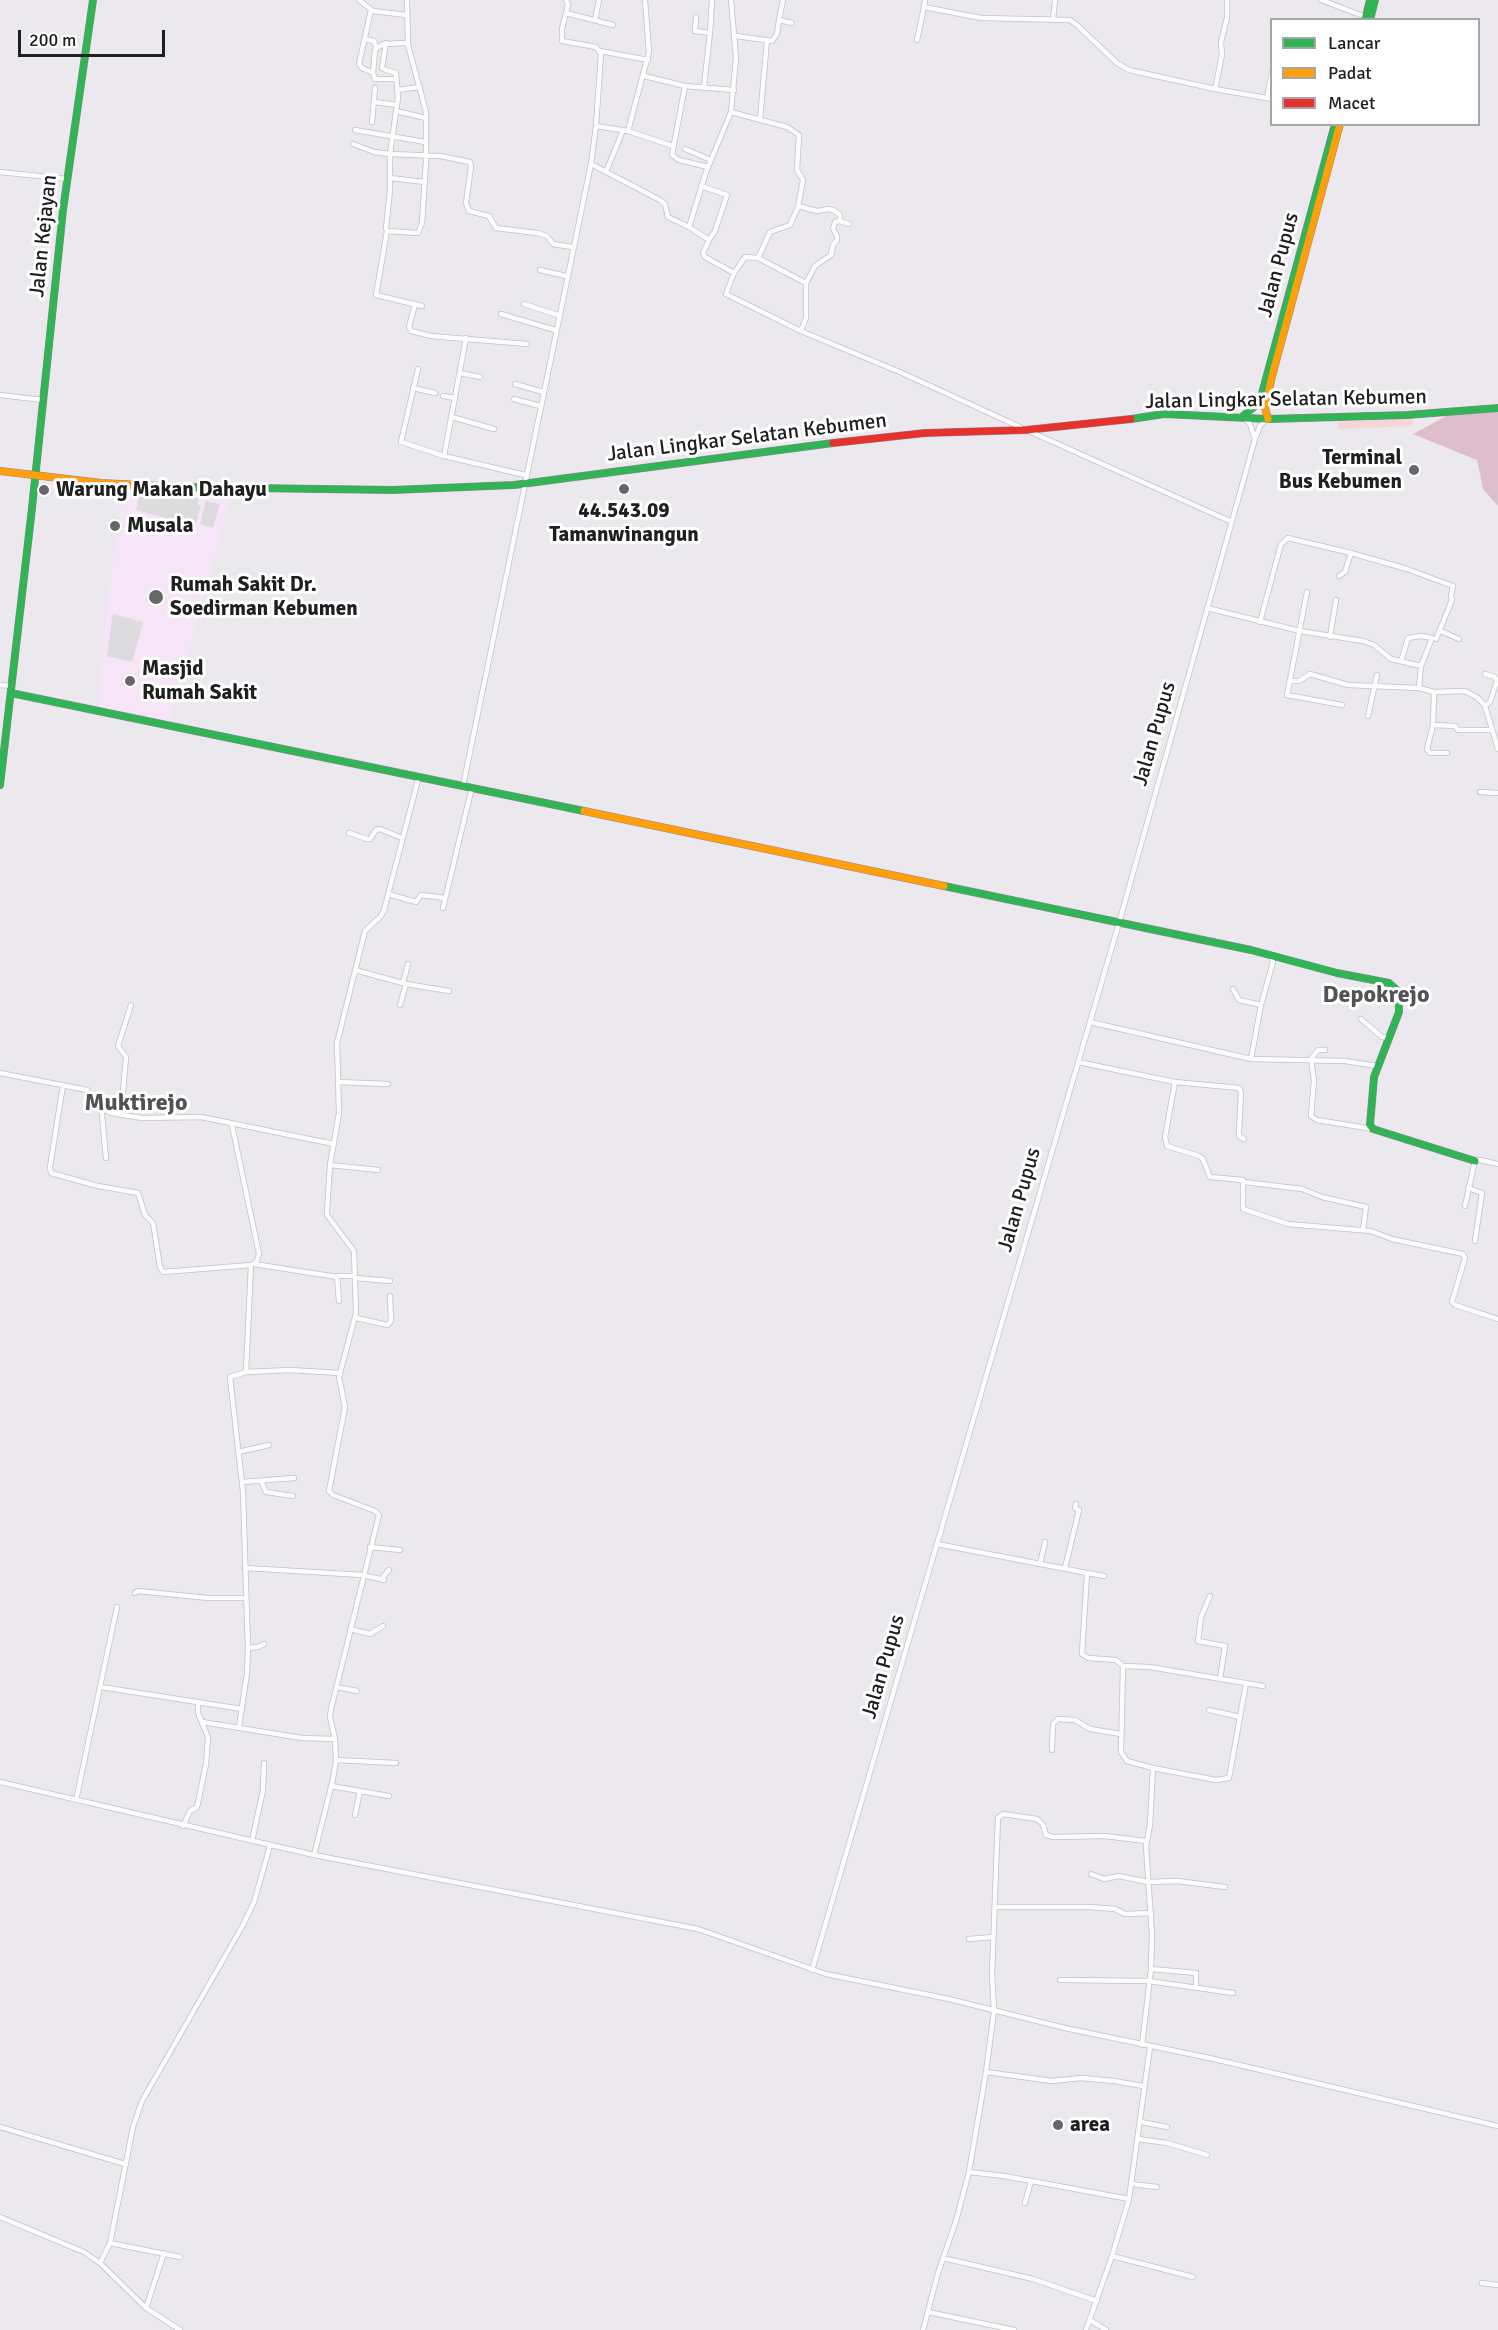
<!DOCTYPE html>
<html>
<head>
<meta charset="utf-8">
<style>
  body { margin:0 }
  #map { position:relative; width:1498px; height:2330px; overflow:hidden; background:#ece9ee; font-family:Signika,sans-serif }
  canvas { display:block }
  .legend { position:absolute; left:1270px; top:18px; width:210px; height:108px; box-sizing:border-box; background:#fff; border:2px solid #a6a6a6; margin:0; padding:8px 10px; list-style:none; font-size:18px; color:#202020 }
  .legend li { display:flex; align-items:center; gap:12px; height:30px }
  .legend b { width:30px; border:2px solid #a6a6a6 }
  .scale { position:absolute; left:18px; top:30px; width:147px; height:27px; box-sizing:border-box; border:3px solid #202020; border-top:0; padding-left:8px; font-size:18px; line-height:21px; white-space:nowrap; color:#202020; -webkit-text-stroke:4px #fff; paint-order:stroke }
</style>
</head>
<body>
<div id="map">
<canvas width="1498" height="2330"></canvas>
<ul class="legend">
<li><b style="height:8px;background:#30b455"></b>Lancar</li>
<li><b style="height:8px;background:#ff9f0a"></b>Padat</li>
<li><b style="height:8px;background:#e5322d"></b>Macet</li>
</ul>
<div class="scale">200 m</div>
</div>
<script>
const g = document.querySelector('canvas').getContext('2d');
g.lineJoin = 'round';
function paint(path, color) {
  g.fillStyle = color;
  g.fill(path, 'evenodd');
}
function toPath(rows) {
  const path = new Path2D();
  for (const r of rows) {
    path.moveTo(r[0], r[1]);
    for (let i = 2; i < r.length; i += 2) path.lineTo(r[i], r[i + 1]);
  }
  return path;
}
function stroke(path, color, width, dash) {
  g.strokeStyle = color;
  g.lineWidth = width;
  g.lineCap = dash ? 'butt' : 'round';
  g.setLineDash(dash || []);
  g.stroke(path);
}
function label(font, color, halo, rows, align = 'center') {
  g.font = font + ' Signika,sans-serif';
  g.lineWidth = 6;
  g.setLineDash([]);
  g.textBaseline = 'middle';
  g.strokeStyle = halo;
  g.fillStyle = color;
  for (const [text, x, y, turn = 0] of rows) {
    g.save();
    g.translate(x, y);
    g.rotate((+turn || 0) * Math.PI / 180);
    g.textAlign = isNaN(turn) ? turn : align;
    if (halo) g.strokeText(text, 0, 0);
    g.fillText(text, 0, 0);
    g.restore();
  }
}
paint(toPath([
  [124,486,232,492,169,723,98,707,106,613]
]), '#f5e5f7');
paint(toPath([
  [1498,406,1498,506,1483,489,1477,460,1413,434,1459,409]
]), '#debecb');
paint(toPath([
  [1412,418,1413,426,1338,429,1338,422]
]), '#f5d5d6');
paint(toPath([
  [140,493,199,498,198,505,201,506,195,526,136,510],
  [206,501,220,504,213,528,200,524],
  [113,614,143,622,132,662,107,656]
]), '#dcdbdd');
const street = toPath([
  [359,0,373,11,406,15],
  [731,0,736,58,731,112,706,172,689,227,709,240,703,253,705,257,734,273,726,294,801,331,902,373,1020,427],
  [925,0,924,7,981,18,1070,20,1078,26,1117,63,1129,70,1215,89,1272,99],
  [1321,0,1366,17],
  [371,10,359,64,362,68,373,73],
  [566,13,613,25],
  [696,17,695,31,710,33,704,86],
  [1053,19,1055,0],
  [595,20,599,0],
  [779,20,783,0],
  [710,33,712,0],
  [736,36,772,41,777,34,779,20,792,23],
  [365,39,374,41,376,47],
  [917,40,924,7],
  [600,51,648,60],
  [384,69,382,68,386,43],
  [386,70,396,73,398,98,390,154,390,190,386,228,387,231,376,295,422,306],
  [644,76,685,86,734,90],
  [397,79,375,79,373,73,375,50,383,44,407,43],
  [685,86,672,155,679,160,708,167],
  [1215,89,1222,55,1221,42,1227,18,1227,0],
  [397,90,420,87],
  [1267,98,1272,72],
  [375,102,397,105],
  [396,111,426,118],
  [731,112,787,127,799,135,797,170,803,180,798,207,790,225,770,232,758,258,806,283,806,318,801,331],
  [760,119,767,40],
  [372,122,375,88],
  [596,126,628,131,673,146],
  [355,130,425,142],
  [628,131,649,52,645,0],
  [353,144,374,152,390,154,440,156,470,162,471,167,466,203,469,211,489,216,496,228,537,233,547,236,553,244,572,247],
  [685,149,711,160],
  [591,164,660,200,665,204,668,217,689,227],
  [0,172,67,179],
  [606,172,623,130],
  [390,178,425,182],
  [701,186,727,195,715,231,709,240],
  [798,206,817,211,829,209,835,211,840,215,840,221],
  [387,231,418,233,422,223,426,162,426,112,408,45,407,0],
  [540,270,566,276],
  [734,273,745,257,758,258],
  [806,283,815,266,831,255,833,245,837,240,837,236,833,229,835,222,840,221,849,224],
  [415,304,409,327,411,331,431,336,527,344],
  [524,304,558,315],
  [501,314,555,330],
  [418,369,401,442,444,456,525,475],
  [460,373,480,377],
  [515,384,543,392],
  [413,388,435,393],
  [0,395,43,400],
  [443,396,455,398],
  [514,399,540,406],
  [452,417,494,429],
  [1246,420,1250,424,1255,439],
  [1031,432,1232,522],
  [444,456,466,338],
  [1339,576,1345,572,1351,553],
  [1307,592,1287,695,1342,705],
  [1207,608,1300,631,1363,641,1374,645,1391,659,1421,666],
  [1260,622,1281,544,1288,538,1351,553,1407,569,1453,586,1451,595,1452,600,1436,639],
  [1441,631,1459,639],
  [1330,637,1336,600],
  [1401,661,1408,638,1421,636,1432,638,1421,666,1419,688,1434,692,1465,691,1478,698,1485,706,1498,749],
  [1290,681,1299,681,1310,674,1348,685,1419,688],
  [0,685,12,686],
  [1434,692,1433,725,1427,749,1430,753,1447,753],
  [1485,706,1490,702,1497,681,1495,677,1485,674],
  [1368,716,1377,675],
  [1433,725,1455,726,1458,730,1491,730],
  [463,786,591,164,596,126,601,54,596,47,562,41,562,29,568,5,566,0],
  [1480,792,1498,793],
  [349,833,367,839,370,839,376,830,380,829,402,838],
  [388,894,416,902,421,895,445,898],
  [443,908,472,787],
  [355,970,406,984,449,991],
  [403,983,408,964],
  [1233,989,1239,1000,1261,1005],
  [400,1005,406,984],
  [1361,1019,1382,1037,1390,1038],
  [1090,1022,1251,1059,1345,1061,1377,1066],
  [1325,1050,1318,1050,1311,1059,1314,1080,1311,1116,1317,1120,1373,1129],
  [1251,1059,1261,1005,1273,962,1271,956],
  [1078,1062,1175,1082,1239,1088,1241,1092,1239,1132,1239,1136,1244,1139],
  [0,1073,87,1090,105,1110,111,1113,142,1118,201,1117,334,1144],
  [338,1082,388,1084],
  [1175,1082,1165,1137,1167,1146,1199,1156,1203,1159,1210,1177,1243,1180,1243,1209,1288,1224,1371,1231,1392,1239,1463,1254,1465,1258,1452,1302,1455,1305,1498,1319],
  [63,1085,50,1167,51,1173,98,1186,138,1193,145,1215,153,1223,160,1267,163,1272,251,1265,257,1261,259,1254,232,1125],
  [101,1105,106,1158],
  [121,1115,126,1057,118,1046,131,1005],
  [330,1165,378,1170],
  [1244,1182,1302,1189,1322,1197,1366,1207,1363,1230],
  [1468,1188,1482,1193,1475,1241],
  [1465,1206,1475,1161,1480,1160,1498,1164],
  [254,1264,337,1277],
  [355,1278,390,1281],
  [339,1301,337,1276,355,1276],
  [356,1318,388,1325,391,1321,390,1296],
  [246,1372,251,1265],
  [238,1452,269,1445],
  [261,1481,266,1492,293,1496],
  [242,1482,294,1478],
  [937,1544,1087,1573,1082,1654,1088,1658,1116,1660,1123,1666,1121,1752,1127,1761,1153,1768,1150,1825,1146,1846,1152,1935,1151,1969,1142,2045],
  [370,1547,400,1550],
  [1040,1564,1045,1542],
  [245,1568,363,1575,384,1580],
  [1065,1568,1079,1510,1075,1508,1076,1504],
  [1087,1573,1104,1576],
  [381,1579,389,1570],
  [135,1593,138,1591,208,1598,245,1598],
  [1210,1596,1201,1617,1198,1641,1225,1646,1220,1679],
  [350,1629,370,1634,383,1626],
  [248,1648,258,1647,264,1644],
  [1123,1666,1150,1667,1263,1686],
  [101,1687,242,1709],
  [336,1687,357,1691],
  [1209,1710,1240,1717,1246,1683],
  [202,1722,302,1738,335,1739],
  [239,1727,247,1673,248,1648,243,1492,230,1377,246,1372,290,1370,340,1373],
  [1052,1750,1053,1724,1058,1719,1075,1720,1090,1729,1121,1734],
  [336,1760,396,1763],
  [1153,1768,1216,1780,1229,1778,1240,1717],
  [0,1782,314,1855,698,1929,826,1974,949,1999,1065,2028,1214,2059,1498,2126],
  [331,1786,389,1796],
  [76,1800,117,1607],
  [355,1815,360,1791],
  [183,1826,190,1811,197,1807,206,1764,208,1737,198,1713,198,1703],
  [252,1841,263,1790,264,1763],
  [314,1855,333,1779,336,1760,335,1739,330,1717,331,1709,379,1515,375,1511,333,1495,329,1491,345,1407,339,1377,356,1313,354,1251,327,1215,327,1211,330,1165,339,1113,337,1043,365,931,381,916,384,910,419,776],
  [1091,1874,1104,1879,1119,1876,1148,1882,1177,1881,1225,1887],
  [996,1907,1090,1907,1115,1909,1125,1914,1151,1913],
  [969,1939,993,1937],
  [1151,1969,1196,1973,1196,1987],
  [812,1970,1119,923,1255,439,1260,426,1267,419],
  [1060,1980,1149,1981,1233,1993],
  [986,2072,1052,2081,1081,2078,1114,2081,1143,2086],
  [1141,2122,1167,2127],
  [0,2127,125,2164],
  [1138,2139,1167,2143,1207,2155],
  [969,2172,1004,2176,1129,2199],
  [1132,2184,1157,2187],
  [1025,2203,1031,2181],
  [0,2217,84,2252,100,2263,146,2308,180,2330],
  [110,2243,180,2257],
  [1112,2256,1193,2277],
  [943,2258,1033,2279,1097,2301],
  [100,2263,110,2243,133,2127,142,2101,243,1925,254,1902,270,1846],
  [1482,2283,1498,2285],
  [146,2308,164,2253],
  [928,2312,1014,2330],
  [1090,2320,1106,2330],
  [923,2330,938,2273,956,2221,969,2172,986,2072,994,2011,992,1974,998,1818,1003,1814,1037,1819,1043,1825,1046,1835,1053,1837,1105,1836,1146,1841],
  [1086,2330,1112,2256,1129,2199,1150,2047]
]);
const fast = toPath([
  [1365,20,1370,0],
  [1370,20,1375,0],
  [1243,416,1255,406,1261,397,1335,124],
  [1131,419,1164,414,1268,419,1407,415,1498,408],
  [179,487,393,490,514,485,833,443],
  [11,693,584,811],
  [0,785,32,508,63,210,93,0],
  [944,886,1251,950,1337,973,1389,983,1398,991,1399,1012,1374,1077,1370,1125,1373,1129,1475,1161]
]);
const slow = toPath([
  [1268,419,1265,408,1272,376,1340,124],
  [0,471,101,483,179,487],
  [584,811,944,886]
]);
const jam = toPath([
  [833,443,925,433,1026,430,1131,419]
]);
stroke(street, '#c3c1c4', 6);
stroke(fast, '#998099', 8);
stroke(slow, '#998099', 8);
stroke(jam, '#998099', 8);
stroke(street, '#fcfcfc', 4.5);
stroke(fast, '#30b455', 7);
stroke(slow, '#ff9f0a', 7);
stroke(jam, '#e5322d', 7);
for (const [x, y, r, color] of [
  [1414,470,6,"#676668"],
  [624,489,6,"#676668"],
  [44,490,6,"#676668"],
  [115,526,6,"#676668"],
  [156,597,8,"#676668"],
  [130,681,6,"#676668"],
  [1058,2125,6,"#676668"]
]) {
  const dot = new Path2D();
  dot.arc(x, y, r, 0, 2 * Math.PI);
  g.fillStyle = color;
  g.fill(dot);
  stroke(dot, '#fff', 2);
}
label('21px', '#202020', '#fff', [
  ["Jalan Kejayan",44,236,-84],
  ["Jalan Pupus",1279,265,-75],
  ["Jalan Lingkar Selatan Kebumen",1286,400,-1],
  ["Jalan Lingkar Selatan Kebumen",747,438,-7],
  ["Jalan Pupus",1155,734,-74],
  ["Jalan Pupus",1020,1200,-74],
  ["Jalan Pupus",884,1667,-74]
]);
label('bold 21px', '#202020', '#fff', [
  ["Terminal",1402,458,"right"],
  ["Bus Kebumen",1402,482,"right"],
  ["Warung Makan Dahayu",56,490],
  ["44.543.09",624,511,"center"],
  ["Tamanwinangun",624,535,"center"],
  ["Musala",127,526],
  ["Rumah Sakit Dr.",170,585],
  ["Soedirman Kebumen",170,609],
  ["Masjid",142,669],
  ["Rumah Sakit",142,693],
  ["area",1070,2125]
], 'left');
label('bold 24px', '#535353', '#fff', [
  ["Depokrejo",1376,996],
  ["Muktirejo",136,1104]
]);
</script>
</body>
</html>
